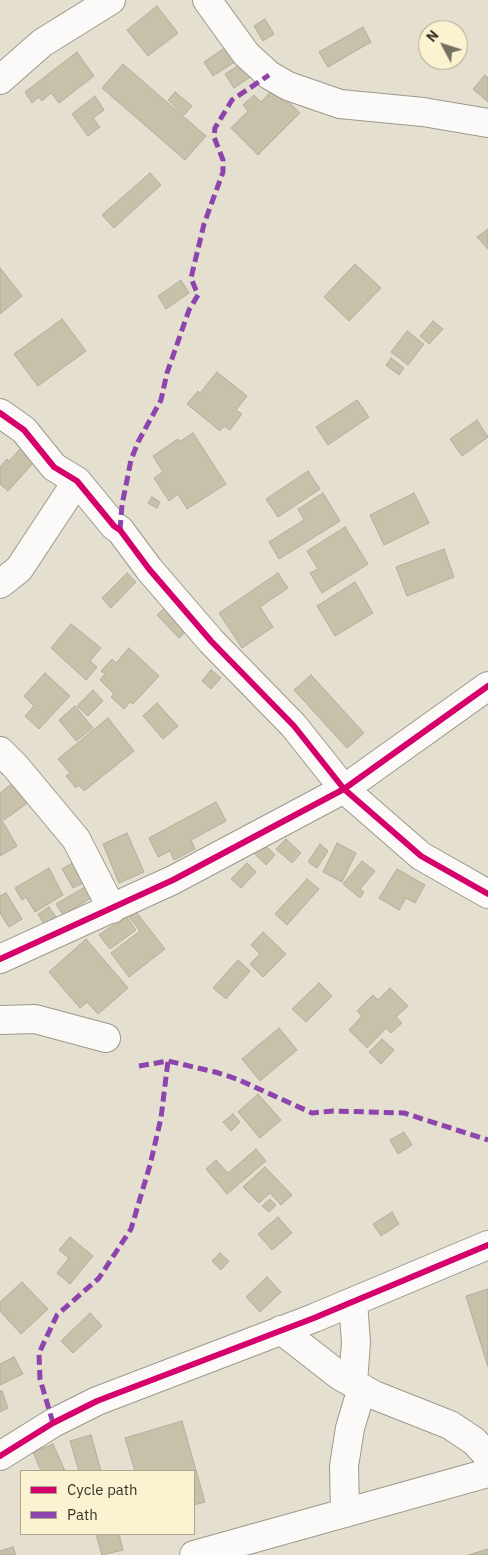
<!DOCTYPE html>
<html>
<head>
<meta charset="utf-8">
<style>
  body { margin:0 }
  #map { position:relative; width:488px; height:1555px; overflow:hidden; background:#e4dfce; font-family:"IBM Plex Sans",sans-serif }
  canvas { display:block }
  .legend { position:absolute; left:20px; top:1470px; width:175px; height:65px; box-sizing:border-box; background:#fbf2d2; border:1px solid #ada68e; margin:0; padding:6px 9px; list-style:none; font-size:15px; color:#373428 }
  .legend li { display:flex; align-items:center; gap:10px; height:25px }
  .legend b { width:25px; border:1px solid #ada68e }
  .north { position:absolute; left:418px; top:20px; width:50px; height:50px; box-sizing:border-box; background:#fbf2d2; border:1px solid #ada68e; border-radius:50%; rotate:310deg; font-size:14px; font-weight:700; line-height:20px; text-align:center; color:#373428 }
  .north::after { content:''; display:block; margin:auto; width:18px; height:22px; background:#747062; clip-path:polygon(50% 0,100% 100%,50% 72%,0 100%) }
</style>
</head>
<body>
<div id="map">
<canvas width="488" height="1555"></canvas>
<ul class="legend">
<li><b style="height:6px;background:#d6006c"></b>Cycle path</li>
<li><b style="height:6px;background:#8e44ad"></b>Path</li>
</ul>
<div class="north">N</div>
</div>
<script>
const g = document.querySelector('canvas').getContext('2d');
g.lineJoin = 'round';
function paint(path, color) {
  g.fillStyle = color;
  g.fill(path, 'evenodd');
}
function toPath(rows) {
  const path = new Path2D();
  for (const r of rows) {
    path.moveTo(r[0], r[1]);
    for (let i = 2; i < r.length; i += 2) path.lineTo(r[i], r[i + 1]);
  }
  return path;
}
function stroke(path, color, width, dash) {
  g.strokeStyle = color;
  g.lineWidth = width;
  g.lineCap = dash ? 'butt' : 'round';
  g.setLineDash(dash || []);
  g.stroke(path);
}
const building = toPath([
  [157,6,178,33,148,56,127,30,157,6],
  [265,19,274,34,263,41,254,26,265,19],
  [363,27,371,42,328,67,319,52,363,27],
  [232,43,241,58,213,76,204,62,232,43],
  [77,52,94,76,59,103,51,93,42,101,39,97,32,103,25,92,77,52],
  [250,58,259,71,234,88,225,74,250,58],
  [123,64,206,136,185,160,102,88,123,64],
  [485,75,488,78,488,102,473,89,485,75],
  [274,88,300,113,258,155,231,128,248,111,243,105,254,95,261,102,274,88],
  [175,92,192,106,184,115,168,100,175,92],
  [95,96,104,110,93,118,100,127,88,136,72,114,95,96],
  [150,173,161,185,114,228,102,215,150,173],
  [488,229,488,249,477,237,488,229],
  [355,264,381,288,349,321,324,297,355,264],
  [0,268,22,296,0,314,0,268],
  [181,280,189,293,166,309,158,296,181,280],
  [62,319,86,351,38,386,14,354,62,319],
  [433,321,443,329,429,344,420,336,433,321],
  [407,331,424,344,408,365,391,352,407,331],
  [391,358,404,368,399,375,386,365,391,358],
  [217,372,247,396,236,410,242,414,230,430,224,426,220,431,187,404,198,391,200,393,217,372],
  [357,400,369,417,328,445,316,427,357,400],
  [477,420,488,437,462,456,450,439,477,420],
  [193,433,226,484,187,509,178,494,169,501,154,478,163,472,153,456,178,439,179,442,193,433],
  [21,448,35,461,8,491,0,484,0,467,7,459,9,461,21,448],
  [308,471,320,489,278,517,266,499,308,471],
  [323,493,340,521,279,559,269,542,304,520,298,509,323,493],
  [414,493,429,523,384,545,370,515,414,493],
  [152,497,160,502,157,508,148,503,152,497],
  [345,527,368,564,322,593,310,573,318,569,307,551,345,527],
  [444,549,454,577,407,596,396,567,444,549],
  [127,573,136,582,111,608,102,598,127,573],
  [278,573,288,588,260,607,273,627,242,648,219,613,278,573],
  [355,582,373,613,335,636,317,606,355,582],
  [170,603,192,626,179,638,157,615,170,603],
  [71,624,101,648,90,661,97,667,86,680,51,648,71,624],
  [129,648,159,676,133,704,130,702,124,709,111,697,114,694,100,680,105,674,101,671,112,659,116,663,129,648],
  [211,670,221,678,211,689,202,681,211,670],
  [45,673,70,696,39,729,25,716,34,706,24,696,45,673],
  [311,675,364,733,347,748,294,690,311,675],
  [93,690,103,701,88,716,77,706,93,690],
  [157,703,178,726,163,739,143,716,157,703],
  [75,706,93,728,76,741,59,720,75,706],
  [108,718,134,751,84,791,79,785,76,788,66,776,70,773,58,759,108,718],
  [14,782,29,802,4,820,0,815,0,793,14,782],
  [216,802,226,821,191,840,195,849,174,860,170,851,158,857,149,838,216,802],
  [0,817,17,846,0,856,0,817],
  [127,833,144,872,119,883,103,844,127,833],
  [286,839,301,853,292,863,276,849,286,839],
  [263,843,275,855,266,865,254,853,263,843],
  [337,843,356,853,342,882,323,872,337,843],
  [320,844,328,851,317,868,308,862,320,844],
  [362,861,375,871,360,889,364,892,360,898,343,884,362,861],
  [74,862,85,882,73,888,62,869,74,862],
  [247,863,256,872,241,888,231,879,247,863],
  [49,868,63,895,35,912,26,897,22,900,15,888,49,868],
  [397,869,425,885,415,903,406,898,399,910,379,898,397,869],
  [307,879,319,889,287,925,275,914,307,879],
  [85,887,91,898,63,915,56,904,85,887],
  [6,893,22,919,9,927,0,913,0,896,6,893],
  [49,907,56,917,44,924,38,914,49,907],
  [136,912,165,949,129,977,111,953,140,931,129,917,136,912],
  [126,916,136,930,110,949,99,935,126,916],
  [263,932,286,954,263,977,250,964,260,954,251,945,263,932],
  [86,939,128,988,98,1014,87,1002,80,1008,49,972,86,939],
  [238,960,250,971,226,999,213,988,238,960],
  [319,983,332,996,306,1022,292,1009,319,983],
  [390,988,408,1006,396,1017,402,1023,391,1033,386,1028,367,1048,349,1030,362,1016,357,1011,373,995,378,1000,390,988],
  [279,1028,297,1050,260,1081,242,1059,279,1028],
  [382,1039,394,1050,381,1064,369,1052,382,1039],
  [258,1094,281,1120,260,1138,238,1112,258,1094],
  [233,1114,240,1122,231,1131,223,1122,233,1114],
  [404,1132,412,1145,398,1154,390,1140,404,1132],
  [256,1149,266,1161,227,1194,206,1169,216,1160,228,1173,256,1149],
  [265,1167,292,1195,281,1205,270,1193,259,1203,243,1187,265,1167],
  [270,1199,276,1205,269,1212,262,1206,270,1199],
  [392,1212,399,1224,381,1236,373,1224,392,1212],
  [278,1217,292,1233,272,1250,258,1234,278,1217],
  [70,1237,93,1256,70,1284,57,1273,69,1258,59,1250,70,1237],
  [220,1253,229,1261,221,1270,212,1261,220,1253],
  [267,1277,281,1292,260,1312,246,1297,267,1277],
  [22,1282,48,1309,21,1334,0,1311,0,1302,22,1282],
  [488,1289,488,1367,466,1296,488,1289],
  [90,1313,102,1326,73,1353,61,1341,90,1313],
  [14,1357,23,1374,0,1385,0,1364,14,1357],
  [0,1391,2,1391,8,1408,0,1412,0,1391],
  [182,1421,205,1502,194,1505,194,1471,135,1471,125,1438,182,1421],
  [91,1435,101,1471,79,1471,70,1441,91,1435],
  [53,1444,65,1471,41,1471,33,1452,53,1444],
  [96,1534,119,1534,123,1550,102,1555,96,1534],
  [13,1547,16,1555,0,1555,0,1551,13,1547],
  [488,1549,488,1555,468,1555,488,1549]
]);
paint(building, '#c8c1a9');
stroke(building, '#b1ada0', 1);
const minor = toPath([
  [207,0,246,54,269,75,288,86,340,104,423,112,488,123],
  [0,80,42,43,111,0],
  [0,413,24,430,54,467,77,481,114,526,120,530,149,569,211,641,294,726,344,789,421,856,488,894],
  [0,584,19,569,77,481],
  [0,751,16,767,76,839,112,909],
  [0,959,173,880,344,789,488,686],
  [0,1020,35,1019,106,1038],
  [281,1330,340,1376,374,1395,450,1425,474,1441,488,1456],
  [353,1383,356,1342,353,1302],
  [0,1456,53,1423,97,1401,314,1318,488,1245],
  [345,1513,344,1466,350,1428,362,1388],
  [194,1555,488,1473]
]);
stroke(minor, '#9c998b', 30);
stroke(minor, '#fbfaf8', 28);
stroke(toPath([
  [120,530,122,505,131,460,138,442,161,400,167,373,189,310,198,295,191,278,204,224,223,172,223,160,214,137,215,128,232,100,269,75],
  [139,1066,168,1061,215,1072,237,1079,312,1113,333,1111,404,1113,488,1140],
  [53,1423,40,1379,39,1353,57,1315,99,1278,131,1229,150,1165,161,1118,168,1061]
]), '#8e44ad', 5, [10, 5]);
stroke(toPath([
  [0,413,24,430,54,467,77,481,114,526,120,530,149,569,211,641,294,726,344,789,421,856,488,894],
  [0,959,173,880,344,789,488,686],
  [0,1456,53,1423,97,1401,314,1318,488,1245]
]), '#d6006c', 6);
</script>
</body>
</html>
